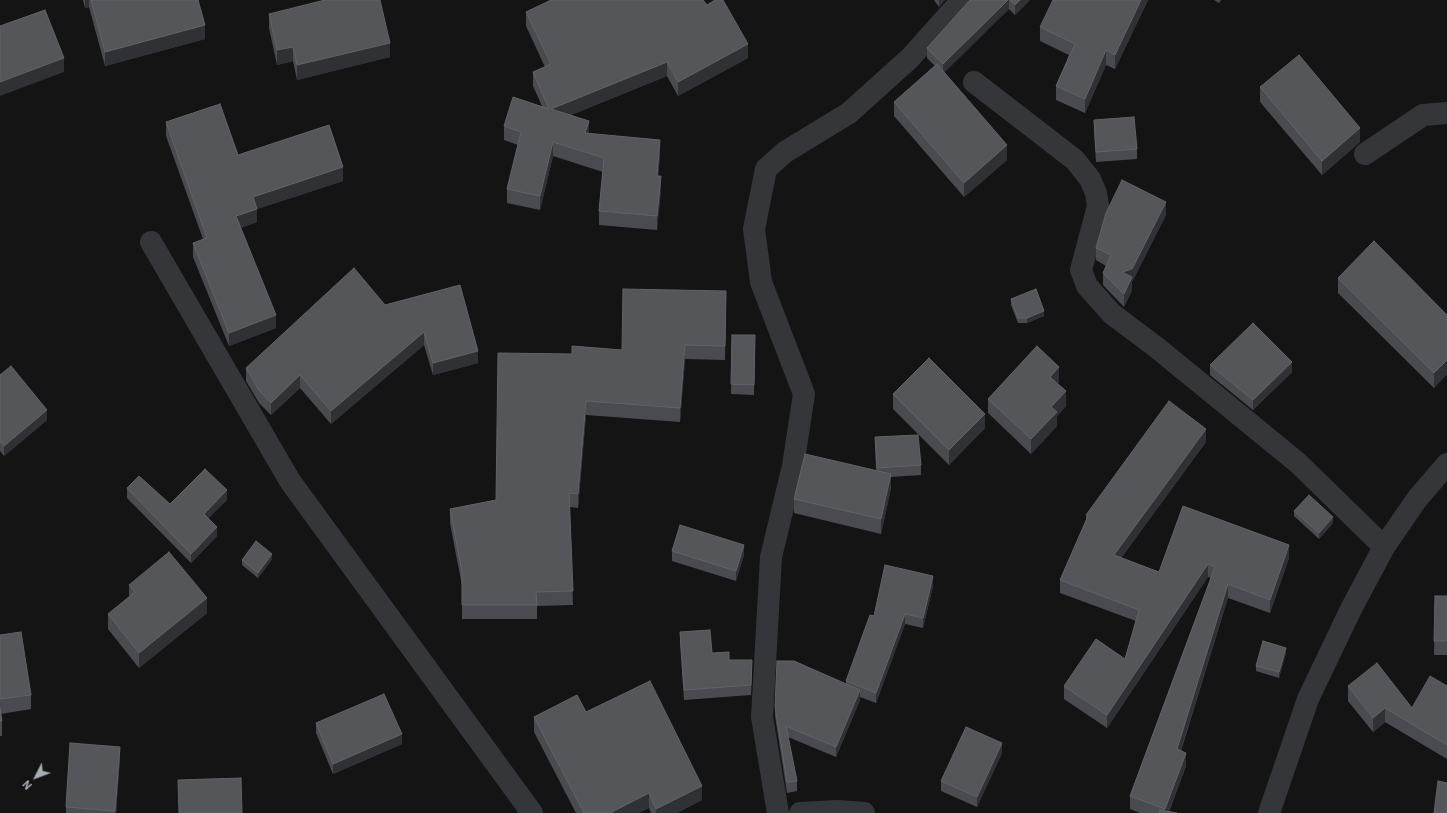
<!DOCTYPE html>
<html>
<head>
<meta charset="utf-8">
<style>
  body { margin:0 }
  #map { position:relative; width:1447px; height:813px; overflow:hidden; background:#141415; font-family:"IBM Plex Sans",sans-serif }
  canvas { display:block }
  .north { position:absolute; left:16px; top:757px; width:40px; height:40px; -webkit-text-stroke:3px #0f0f10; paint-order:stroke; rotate:228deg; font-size:11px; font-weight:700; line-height:16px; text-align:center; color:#a7acb4 }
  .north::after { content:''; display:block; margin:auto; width:14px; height:18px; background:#a7acb4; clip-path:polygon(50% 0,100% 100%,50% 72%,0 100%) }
</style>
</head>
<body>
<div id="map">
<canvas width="1447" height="813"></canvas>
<div class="north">N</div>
</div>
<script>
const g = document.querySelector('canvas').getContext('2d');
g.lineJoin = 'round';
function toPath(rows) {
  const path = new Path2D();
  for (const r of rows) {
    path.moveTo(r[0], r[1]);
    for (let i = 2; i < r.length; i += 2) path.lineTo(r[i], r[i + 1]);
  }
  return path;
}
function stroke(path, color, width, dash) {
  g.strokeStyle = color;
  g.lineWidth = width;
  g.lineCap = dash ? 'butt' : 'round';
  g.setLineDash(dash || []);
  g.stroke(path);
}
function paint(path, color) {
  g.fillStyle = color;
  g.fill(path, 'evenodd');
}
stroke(toPath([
  [974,82,1075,160,1090,179,1096,193,1098,206,1081,270,1087,286,1112,314,1156,347,1298,463,1384,547],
  [1365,154,1423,115,1447,113],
  [151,242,290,481,532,813],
  [778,813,762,717,771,557,793,466,804,394,761,282,754,229,766,169,785,152,849,113,910,58,962,0],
  [800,813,837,811,864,813]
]), '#353639', 22);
stroke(toPath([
  [1269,813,1308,699,1351,609,1384,547,1417,499,1447,464]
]), '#353639', 22);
paint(toPath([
  [83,0,198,0,205,39,105,66,89,7,85,8],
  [934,0,945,0,939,7],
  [970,0,1030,0,1015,15,1009,9,944,72,1007,160,964,197,894,116,894,102,935,66,927,58,927,48],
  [1148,0,1115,69,1106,65,1085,113,1056,100,1056,86,1069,55,1040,41,1040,27],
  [1214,0,1221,0,1219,3],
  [526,12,748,58,678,96,667,76,571,115,589,134,660,154,658,176,661,190,657,230,599,225,599,211,603,172,553,156,540,210,507,203,507,189,518,145,504,140,504,126,542,106,533,86,533,72,545,67,526,26],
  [269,14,390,57,297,80,293,61,277,65,269,28],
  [1260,87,1360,142,1322,175,1260,102],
  [1094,120,1137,149,1137,159,1096,162,1094,130],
  [166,122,238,155,343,181,257,209,257,222,240,228,276,328,229,346,193,257,193,243,203,239,166,136],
  [1166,215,1132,282,1132,290,1124,307,1103,285,1103,273,1106,266,1096,260,1096,248],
  [1338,278,1447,315,1447,374,1434,388,1338,293],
  [726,291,725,360,685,359,680,422,586,415,578,508,570,507,573,605,537,606,537,619,462,619,462,586,450,523,450,509,496,500,572,354,622,350],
  [1011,299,1044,316,1027,323,1018,323,1011,305],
  [385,305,478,363,433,375,424,345,331,424,300,388,271,415,259,403,246,381,246,368],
  [732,335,755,335,754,395,731,394],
  [1210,365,1292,372,1253,410,1210,375],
  [0,375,47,420,4,456,0,451],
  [1059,382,1057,383,1066,406,1057,416,1057,426,1031,454,988,413,988,399],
  [893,394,985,428,949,465,893,409],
  [875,437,921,465,921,475,891,477,891,488,881,534,794,513,794,499,876,470],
  [1206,442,1121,558,1159,572,1183,506,1289,558,1270,613,1228,598,1181,751,1186,766,1169,812,1177,813,1140,813,1130,809,1130,796,1211,578,1208,577,1107,728,1064,699,1064,686,1125,659,1136,621,1060,593,1060,580,1086,521,1086,515],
  [127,488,170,504,227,500,208,518,217,536,191,563,127,498],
  [1294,511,1333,523,1319,539,1294,516],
  [672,551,744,555,736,581,672,561],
  [272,559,258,578,242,565,242,560],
  [129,585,207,613,139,668,108,629,108,614,129,597],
  [933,586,923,628,905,624,876,703,860,697,860,700,836,757,788,737,797,781,797,791,787,793,775,716,775,706,846,683,846,681,874,616],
  [1435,596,1447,596,1447,655,1434,655],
  [680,632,712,653,729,660,752,670,751,695,684,700,680,642],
  [0,635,31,695,31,709,1,714,0,721],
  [1286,653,1279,678,1256,671,1256,666],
  [1348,686,1412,708,1447,686,1447,759,1385,722,1373,732,1348,701],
  [586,712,702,800,677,813,651,813,649,808,638,813,576,813,534,732,534,717],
  [0,721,2,721,2,736,0,736],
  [316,723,402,744,333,774,316,733],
  [1002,753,977,807,941,791,941,781],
  [120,757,116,813,66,813,66,807]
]), '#4a4b50');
paint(toPath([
  [85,0,89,0,89,7,85,8],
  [939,0,945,0,939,7],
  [1008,0,1009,0,1009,9,943,74,943,64],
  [1020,0,1030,0,1015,15,1015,5],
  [1141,0,1148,0,1115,69,1115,55],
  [205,25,205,39,105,66,105,52],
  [390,43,390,57,297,80,297,65],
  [748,44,748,58,678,96,678,82],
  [293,47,293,61,277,65,277,50],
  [1106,50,1106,65,1085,113,1085,99],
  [64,58,64,72,0,96,0,82],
  [667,62,667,76,551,123,551,109],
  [589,121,589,135,585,133],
  [1360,128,1360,142,1322,175,1322,161],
  [660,140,660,154,657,190,657,176],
  [553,142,553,156,540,210,540,196],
  [1007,145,1007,160,964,197,964,183],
  [343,167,343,181,257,209,257,222,236,230,236,216,253,197],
  [661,176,661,190,657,230,657,216],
  [1166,202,1166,215,1132,282,1132,290,1124,307,1124,294,1122,272],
  [1044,311,1044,316,1027,323,1027,318],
  [276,315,276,328,229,346,229,333],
  [424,332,424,345,331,424,331,411],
  [685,345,685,359,680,422,680,408],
  [478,351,478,363,433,375,433,363],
  [1447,360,1447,374,1434,388,1434,373],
  [1292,362,1292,372,1253,410,1253,400],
  [1059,367,1059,382,1050,391,1050,377],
  [300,375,300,388,271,415,271,403],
  [1066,391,1066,406,1057,416,1057,426,1031,454,1031,439,1051,407],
  [586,401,586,415,578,508,578,494],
  [47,410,47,420,4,456,4,446],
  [985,414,985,428,949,465,949,450],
  [1206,429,1206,442,1114,568,1114,555],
  [891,474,891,488,881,534,881,519],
  [227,490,227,500,204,523,204,514],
  [1333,517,1333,523,1319,539,1319,533],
  [217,527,217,536,191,563,191,554],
  [744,545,744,555,736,581,736,571],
  [1289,545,1289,558,1270,613,1270,600],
  [272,554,272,559,258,578,258,573],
  [1208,564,1208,577,1107,728,1107,715],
  [933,576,933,586,923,628,923,618],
  [1228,584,1228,598,1177,762,1177,749],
  [207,598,207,613,139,668,139,653],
  [905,614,905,624,876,703,876,693],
  [1286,648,1286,653,1279,678,1279,672],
  [752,660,752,670,751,695,751,685],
  [860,690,860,700,836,757,836,747],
  [1385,708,1385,722,1373,732,1373,718],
  [402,734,402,744,333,774,333,764],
  [1002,743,1002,753,977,807,977,797],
  [120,747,120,757,116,813,115,813],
  [1186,753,1186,766,1168,813,1165,813,1165,809],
  [702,786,702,800,677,813,656,813,656,809],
  [649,793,649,808,638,813,610,813]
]), '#303134');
const building = toPath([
  [91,0,198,0,205,25,105,52,91,0],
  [325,0,380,0,390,43,297,65,293,47,277,50,269,14,325,0],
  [551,0,703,0,707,5,715,0,723,0,748,44,678,82,667,62,551,109,589,121,585,133,660,140,657,176,661,176,657,216,599,211,604,158,553,142,540,196,507,189,521,132,504,126,513,97,549,109,533,72,551,64,526,12,551,0],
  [970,0,1008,0,943,64,927,48,970,0],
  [1010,0,1020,0,1015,5,1010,0],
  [1053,0,1141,0,1115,55,1106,50,1085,99,1056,86,1075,44,1040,27,1053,0],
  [45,10,64,58,0,82,0,26,45,10],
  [1299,55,1360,128,1322,161,1260,87,1299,55],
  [937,64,1007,145,964,183,894,102,937,64],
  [220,104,238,155,329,125,343,167,253,197,257,209,236,216,276,315,229,333,193,243,207,238,166,122,220,104],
  [1134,117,1137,149,1096,152,1094,120,1134,117],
  [1122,180,1166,202,1132,269,1122,272,1132,277,1124,294,1103,273,1111,255,1096,248,1106,213,1122,180],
  [1374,241,1447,315,1447,360,1434,373,1338,278,1374,241],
  [354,268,385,305,460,285,478,351,433,363,424,332,331,411,300,375,271,403,259,390,246,368,354,268],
  [623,289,726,291,725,346,685,345,680,408,586,401,578,494,569,493,573,591,536,592,537,605,462,605,462,572,450,509,496,500,498,353,572,354,572,346,622,350,623,289],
  [1036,289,1044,311,1027,318,1018,318,1011,299,1036,289],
  [1253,323,1292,362,1253,400,1210,365,1253,323],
  [732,335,755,335,754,385,731,384,732,335],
  [1037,346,1059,367,1050,377,1066,391,1051,407,1057,412,1031,439,988,399,1037,346],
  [929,358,985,414,949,450,893,394,929,358],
  [11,366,47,410,4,446,0,441,0,375,11,366],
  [1169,401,1206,429,1114,555,1159,572,1183,506,1289,545,1270,600,1228,584,1177,749,1186,753,1165,809,1130,796,1215,567,1208,564,1107,715,1064,686,1096,639,1125,659,1139,610,1060,580,1088,516,1086,515,1169,401],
  [918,435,921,465,877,468,875,437,918,435],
  [805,454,891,474,881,519,794,499,805,454],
  [205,469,227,490,204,514,217,527,191,554,127,488,139,476,170,504,205,469],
  [1309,495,1333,517,1319,533,1294,511,1309,495],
  [680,525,744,545,736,571,672,551,680,525],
  [256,541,272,554,258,573,242,560,256,541],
  [169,552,207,598,139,653,108,614,135,592,129,585,169,552],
  [885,565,933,576,923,618,905,614,876,693,846,681,870,615,874,616,885,565],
  [1435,596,1447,596,1447,641,1434,641,1435,596],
  [710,630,712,653,729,652,729,660,752,660,751,685,684,690,680,632,710,630],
  [21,632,31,695,0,699,0,635,21,632],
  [1263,641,1286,648,1279,672,1256,666,1263,641],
  [777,661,794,661,860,690,836,747,786,726,797,781,787,782,775,706,777,661],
  [1377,663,1412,708,1430,676,1447,686,1447,745,1385,708,1373,718,1348,686,1377,663],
  [650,681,702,786,656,809,649,793,610,813,584,813,534,717,577,695,586,712,650,681],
  [384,694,402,734,333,764,316,723,384,694],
  [0,708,2,721,0,721,0,708],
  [966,727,1002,743,977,797,941,781,966,727],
  [70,743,120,747,115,811,66,807,70,743],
  [241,778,242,813,179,813,178,780,241,778],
  [1438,781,1447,783,1447,813,1434,813,1438,781],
  [1160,810,1177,813,1159,813,1160,810]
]);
paint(building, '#54565a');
stroke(building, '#616368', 1);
</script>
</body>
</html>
